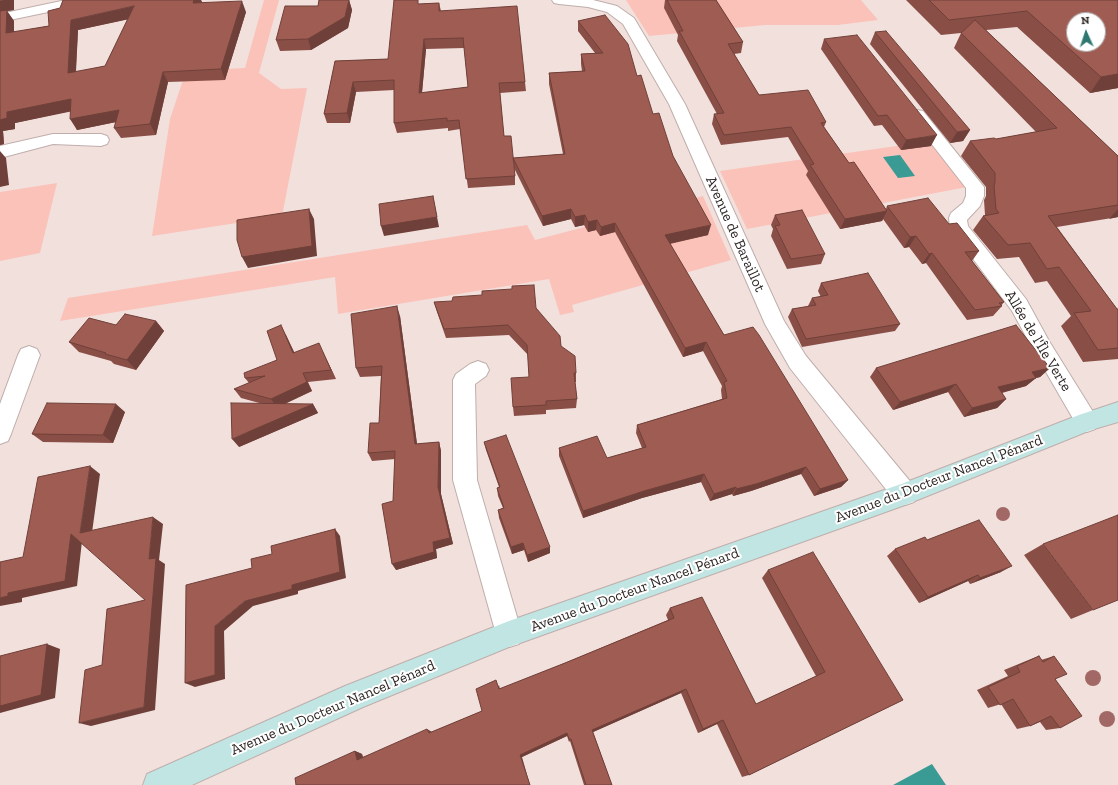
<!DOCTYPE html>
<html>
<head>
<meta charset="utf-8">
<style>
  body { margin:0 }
  #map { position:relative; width:1118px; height:785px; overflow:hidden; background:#f2e0dd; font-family:"Zilla Slab",serif }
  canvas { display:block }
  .north { position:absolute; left:1066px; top:12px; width:40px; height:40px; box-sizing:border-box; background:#fff; border:1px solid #aba8a7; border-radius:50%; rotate:357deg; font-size:11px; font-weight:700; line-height:16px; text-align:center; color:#2c2624 }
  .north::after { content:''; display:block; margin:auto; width:14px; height:18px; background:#2f7771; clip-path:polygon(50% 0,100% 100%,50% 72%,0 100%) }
</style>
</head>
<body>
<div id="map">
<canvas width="1118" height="785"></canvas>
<div class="north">N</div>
</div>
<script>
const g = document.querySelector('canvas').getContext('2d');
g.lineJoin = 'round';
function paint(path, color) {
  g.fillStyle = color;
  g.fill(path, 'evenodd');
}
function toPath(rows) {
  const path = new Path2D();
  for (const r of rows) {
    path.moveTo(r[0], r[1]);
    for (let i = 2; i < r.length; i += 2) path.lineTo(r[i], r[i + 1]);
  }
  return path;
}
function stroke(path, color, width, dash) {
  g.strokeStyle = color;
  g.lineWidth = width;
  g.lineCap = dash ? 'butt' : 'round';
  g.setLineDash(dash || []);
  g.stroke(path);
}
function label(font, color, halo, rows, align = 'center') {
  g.font = font + ' "Zilla Slab",serif';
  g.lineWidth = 4;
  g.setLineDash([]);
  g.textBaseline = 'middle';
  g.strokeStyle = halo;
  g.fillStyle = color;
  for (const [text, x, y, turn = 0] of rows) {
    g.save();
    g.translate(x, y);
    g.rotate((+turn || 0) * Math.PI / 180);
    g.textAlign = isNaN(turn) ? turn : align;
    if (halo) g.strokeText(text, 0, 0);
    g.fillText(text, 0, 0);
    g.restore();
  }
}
paint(toPath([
  [264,0,279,0,259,73,281,89,307,88,282,216,152,236,170,119,186,71,245,68],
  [626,0,861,0,878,20,838,25,765,25,649,36],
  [932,141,967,187,747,229,720,171],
  [57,183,40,253,0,261,0,192],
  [703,196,731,260,572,305,574,312,560,315,549,279,338,314,335,277,60,321,68,298,527,225,535,240]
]), '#fac2b9');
paint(toPath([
  [900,155,915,176,898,178,883,157],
  [932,764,946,785,893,785]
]), '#3a9b94');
const minor = toPath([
  [66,0,94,0,92,3,87,4,0,22,0,14,66,0],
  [552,0,593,0,617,6,634,18,685,104,784,321,806,356,914,486,917,494,914,502,905,505,896,502,790,368,765,324,669,104,623,24,607,12,588,7,559,4,554,3,552,0],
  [917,110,923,111,984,187,984,196,980,206,967,220,968,226,1026,299,1049,341,1095,415,1098,422,1095,429,1087,432,1079,429,1035,353,1012,311,950,228,949,218,951,213,963,203,966,196,966,188,909,115,911,111,917,110],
  [53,134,101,134,107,136,109,140,107,144,101,146,53,144,0,158,0,146,53,134],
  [29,346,37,349,40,355,11,434,8,441,0,444,0,404,18,355,21,349,29,346],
  [478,361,486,364,489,370,486,376,475,384,477,480,522,634,519,644,509,647,499,644,496,634,453,480,453,380,456,374,470,364,478,361]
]);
const secondary = toPath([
  [1118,402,1118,422,1091,430,905,505,509,647,363,707,192,785,143,785,147,774,345,686,509,621,904,483,1079,415,1118,402]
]);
stroke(minor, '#bfaeab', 2);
stroke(secondary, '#bfaeab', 2);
paint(minor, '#fff');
paint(secondary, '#c0e5e2');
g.fillStyle = '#a16865';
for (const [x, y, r] of [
  [1003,514,7],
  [1093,678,8],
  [1107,719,8]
]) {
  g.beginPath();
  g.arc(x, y, r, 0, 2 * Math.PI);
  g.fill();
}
paint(toPath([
  [0,0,14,0,14,10,7,11,14,21,14,32,194,0,201,0,202,3,246,12,225,80,168,82,156,135,121,138,114,128,116,122,77,130,70,111,15,123,15,129,3,131,4,144,0,145],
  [128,19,105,66,76,72,78,30],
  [319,0,349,0,352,10,348,28,311,50,280,51,276,40,318,6],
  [665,0,716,0,743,42,741,53,734,54,759,95,826,122,824,127,849,163,886,209,887,206,949,224,979,251,972,261,1004,302,1001,306,1002,306,993,316,967,320,926,263,922,264,909,247,904,248,883,219,882,221,840,229,806,175,808,171,788,137,721,145,712,124,714,114,717,114,677,41,678,35,664,8],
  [906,0,1118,0,1118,88,1090,93,1017,27,986,30,1118,156,1118,217,1057,227,1117,309,1118,309,1118,359,1083,362,1061,326,1071,316,1047,281,1035,283,1019,257,997,259,973,230,983,216,985,215,984,200,986,196,986,187,961,156,970,141,996,139,1036,132,954,48,961,33,941,35],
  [439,3,441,11,525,82,526,91,500,93,504,136,515,176,515,185,468,188,460,129,448,131,448,128,397,133,394,123,394,90,356,92,350,123,327,123,324,114,335,61,388,59,419,4],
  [464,48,468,87,422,93,426,49],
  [578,21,637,76,653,114,673,156,708,235,670,244,724,335,848,480,841,487,814,496,801,474,751,491,733,496,732,494,710,501,701,482,642,498,583,518,559,456,559,448,607,458,642,448,636,433,637,425,722,399,721,390,722,386,703,351,683,357,615,232,600,236,596,230,588,232,584,225,575,227,571,219,543,226,514,168,513,158,563,154,549,84,549,73,582,71,581,64,581,54,595,53,578,31],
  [875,32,970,130,963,141,950,143,870,44],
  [824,39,931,146,901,150,882,125,874,126,821,49],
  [775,215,825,254,821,264,787,269,771,236,773,229,771,225],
  [821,283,900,324,895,331,802,347,788,317,792,309,808,307,808,306,812,298,821,297,818,291],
  [434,302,536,308,561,346,576,373,576,382,575,382,577,399,576,408,546,410,546,414,514,416,513,407,529,377,528,355,509,335,446,338,437,312],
  [400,316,417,444,439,442,441,451,441,494,453,544,436,549,437,558,396,570,393,501,395,459,372,461,368,453,379,423,381,376,360,377,356,368],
  [156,321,164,331,136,370,114,364,111,361,79,352,69,342,116,325],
  [286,335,294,353,323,352,336,379,308,382,312,391,285,404,313,404,318,413,239,447,263,404,241,398,234,389,249,383,245,378,277,360],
  [876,368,1050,368,1040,377,1036,378,1026,386,1002,393,1006,399,997,408,964,417,948,392,893,410,870,377],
  [125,412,113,443,43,442,32,434],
  [484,442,550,553,528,562,524,550,512,554,499,518,498,510,503,508,498,496,497,488,499,487,486,450],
  [927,540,1001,572,970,584,968,581,919,603,887,556,895,549],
  [1043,544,1093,610,1071,619,1024,555],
  [768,570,903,700,749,775,742,777,717,724,698,733,681,693,593,732,612,785,584,785,570,741,569,742,567,736,522,757,296,785,355,751,362,754,363,757,432,732,482,711,499,685,500,689,565,663,668,620,666,615,670,608,756,704,816,676,762,578],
  [1039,656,1041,660,1054,656,1060,728,1046,730,1040,722,1030,726,1017,729,1001,704,988,708,977,690,1008,676,1004,670,1026,661]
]), '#894f47');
paint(toPath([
  [4,0,14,0,14,10,7,11,14,21,14,43,6,33,0,14,0,1],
  [194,0,201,0,202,2,198,14,193,3],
  [349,0,352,10,348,28,311,50,308,39],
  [242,1,246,12,225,80,221,69],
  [134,6,139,17,78,30,75,84,68,73,71,20],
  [424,39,426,49,421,103,419,93],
  [163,72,168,82,156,135,150,124],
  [1118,74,1118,88,1090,93,1101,77],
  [353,82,356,92,350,123,347,113],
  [71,99,78,110,15,123,15,129,3,131,4,144,0,145,0,120,7,112],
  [119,110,126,120,77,130,70,119],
  [970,130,963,141,950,143,957,132],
  [937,135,931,146,901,150,906,140],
  [0,151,6,158,9,185,0,187],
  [433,196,439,227,384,236,381,226],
  [309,209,314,219,317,256,248,268,242,257],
  [571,209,571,219,543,226,542,216],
  [1118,209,1118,217,1109,219],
  [887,211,882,221,840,229,845,219],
  [585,215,584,225,575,227,575,217],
  [597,220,596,230,588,232,588,222],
  [615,223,615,232,600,236,601,227],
  [711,225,708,235,663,245,665,235],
  [916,236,909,247,904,248,910,237],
  [932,253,926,263,922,264,929,254],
  [397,306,400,316,418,452,415,444],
  [156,321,164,331,136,370,127,360],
  [281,325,286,335,299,362,293,353],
  [706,342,703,351,683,357,685,348],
  [319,343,323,352,336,379,331,370],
  [1050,368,1040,377,1036,378,1026,386,989,396,998,387,1032,372],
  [303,373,312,391,277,407,271,399],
  [956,384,948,392,893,410,900,402],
  [1006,399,997,408,964,417,972,408],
  [116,404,125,412,113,443,103,435],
  [313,404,318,413,239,447,232,439],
  [439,442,441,451,441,494,453,544,436,549,437,558,396,570,392,564,433,542,438,487],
  [90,466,100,474,91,540,80,533],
  [806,467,801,474,751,491,733,496,736,489],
  [704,474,701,482,642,498,583,518,583,511,644,491],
  [848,480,841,487,814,496,820,489],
  [736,487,732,494,710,501,714,494],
  [153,517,163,524,159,560,165,564,155,710,91,726,79,723,144,707,149,559],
  [335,529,340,536,346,578,298,591,298,594,253,606,224,631,225,679,195,687,185,683,215,626,245,601,292,585],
  [71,534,82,541,77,586,22,598,22,602,0,606,0,598],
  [523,543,524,550,512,554,511,547],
  [550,547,550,553,528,562,527,555],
  [1012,566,1001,572,970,584,980,578],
  [978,575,968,581,919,603,928,597],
  [47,644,60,649,55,698,0,713,0,706],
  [686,689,681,693,591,733,592,730],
  [723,720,717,724,698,733,703,729],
  [427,729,432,732,429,733],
  [567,733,567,736,522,757,530,785,520,755],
  [355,751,362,754,364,762,357,760]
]), '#6f4039');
const building = toPath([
  [63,0,194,0,193,3,242,1,221,69,163,72,150,124,114,128,119,110,70,119,71,99,7,112,7,118,0,120,0,11,7,10,6,33,49,26,48,11,60,8,63,0],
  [134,6,105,66,68,73,71,20,134,6],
  [319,0,349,0,345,17,308,39,276,40,285,6,318,6,319,0],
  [394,0,418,0,418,4,439,3,439,11,517,6,525,82,499,83,504,136,511,136,515,176,466,179,459,120,447,121,447,118,394,123,394,80,353,82,347,113,324,114,335,61,388,59,394,0],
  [463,38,468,87,419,93,424,39,463,38],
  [667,0,716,0,743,42,728,44,759,95,808,90,826,122,821,123,849,163,854,162,887,211,845,219,810,165,814,164,791,127,724,135,714,114,724,113,679,31,683,31,667,0],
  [929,0,1118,0,1118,74,1101,77,1027,11,949,20,929,0],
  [1074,20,1098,20,1098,44,1074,44,1074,20],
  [605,15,628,44,637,76,641,75,653,114,659,113,673,156,711,225,665,235,724,335,753,327,759,335,848,480,820,489,806,467,756,484,736,489,736,487,714,494,704,474,644,491,583,511,559,448,597,436,607,458,646,447,637,425,727,398,724,382,727,381,706,342,685,348,615,223,601,227,597,220,588,222,585,215,575,217,571,209,542,216,513,158,565,154,549,73,585,71,581,54,603,53,578,21,605,15],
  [975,20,1118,156,1118,205,1048,216,1117,309,1118,309,1118,348,1098,350,1074,313,1091,311,1059,267,1047,269,1030,243,1008,245,983,216,999,213,996,209,994,186,995,182,995,173,970,141,994,138,996,139,1057,128,961,33,975,20],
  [886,31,970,130,957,132,875,32,886,31],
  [857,35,937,135,906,140,887,115,878,116,824,39,857,35],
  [433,196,437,217,381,226,379,204,433,196],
  [928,198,949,224,957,223,979,251,965,252,1004,302,999,303,1002,306,975,310,932,253,929,254,916,236,910,237,887,206,928,198],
  [309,209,312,246,242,257,237,240,237,220,309,209],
  [802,210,825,254,791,259,775,226,780,225,775,215,802,210],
  [868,273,900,324,806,339,792,309,816,305,812,298,828,295,821,283,868,273],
  [534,285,536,308,560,336,561,346,575,356,576,373,574,373,577,399,546,401,546,405,513,407,511,378,529,377,527,345,508,325,444,329,434,302,452,301,453,297,482,295,482,291,512,289,512,286,534,285],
  [397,306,415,444,439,442,438,487,450,538,433,542,434,552,392,564,382,504,393,501,395,451,368,453,370,423,379,423,382,366,356,368,351,314,397,306],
  [125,314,156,321,127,360,105,354,106,353,69,342,89,318,116,325,125,314],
  [281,325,293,353,319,343,331,370,303,373,307,382,271,399,234,389,265,376,245,378,244,373,277,360,267,331,281,325],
  [1016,325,1050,368,1032,372,1036,378,998,387,1006,399,972,408,956,384,900,402,876,368,1016,325],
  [47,403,116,404,103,435,32,434,47,403],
  [231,403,313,404,232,439,231,403],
  [506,435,550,547,527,555,523,543,511,547,498,510,504,508,497,488,500,487,484,442,506,435],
  [90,466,80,533,153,517,149,559,156,558,144,707,79,723,85,670,102,665,107,609,145,600,71,534,65,581,8,593,8,596,0,598,0,562,23,557,38,477,90,466],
  [1118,515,1118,600,1093,610,1043,544,1118,515],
  [979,520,1012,566,980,578,978,575,928,597,895,549,925,537,927,540,979,520],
  [335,529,340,572,292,585,292,589,245,601,215,626,215,675,185,683,186,585,252,568,251,559,272,554,271,546,335,529],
  [813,552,903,700,749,775,723,720,703,729,686,689,592,730,612,785,586,785,571,739,569,739,567,733,520,755,530,785,296,785,295,778,355,751,357,760,427,729,429,733,482,711,476,689,496,680,499,689,565,663,674,618,670,608,702,597,756,704,825,672,768,570,813,552],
  [47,644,41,695,0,706,0,656,47,644],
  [1039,656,1043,662,1054,656,1067,674,1055,679,1082,716,1060,728,1051,716,1030,726,1013,699,1000,705,988,687,1020,672,1017,666,1039,656]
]);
paint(building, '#9f5c52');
stroke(building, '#6f4039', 1);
label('15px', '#2c2624', '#fff', [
  ["Avenue de Baraillot",735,234,66],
  ["Allée de l'Île Verte",1038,341,59],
  ["Avenue du Docteur Nancel Pénard",939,479,-21],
  ["Avenue du Docteur Nancel Pénard",635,590,-20],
  ["Avenue du Docteur Nancel Pénard",333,708,-23]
]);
</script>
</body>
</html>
